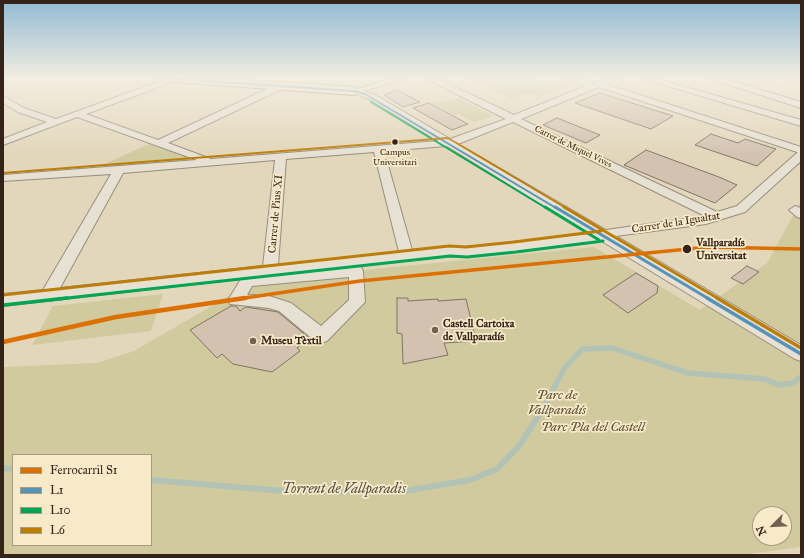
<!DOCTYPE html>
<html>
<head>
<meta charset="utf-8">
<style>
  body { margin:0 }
  #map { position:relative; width:804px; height:558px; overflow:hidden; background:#e3d7bb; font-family:"IM FELL Great Primer",serif }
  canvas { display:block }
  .frame { position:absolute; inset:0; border:4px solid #352219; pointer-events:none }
  .legend { position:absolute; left:12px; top:454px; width:140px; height:92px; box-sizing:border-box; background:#f7eac8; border:1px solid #a99a82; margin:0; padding:5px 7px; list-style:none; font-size:12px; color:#352219 }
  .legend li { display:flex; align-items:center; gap:8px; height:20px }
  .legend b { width:20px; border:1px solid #a99a82 }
  .north { position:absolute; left:752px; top:506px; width:40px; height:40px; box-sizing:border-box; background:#f7eac8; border:1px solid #a99a82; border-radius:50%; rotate:246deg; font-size:11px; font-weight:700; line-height:16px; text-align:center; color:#352219 }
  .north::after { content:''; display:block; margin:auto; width:14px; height:18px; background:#726152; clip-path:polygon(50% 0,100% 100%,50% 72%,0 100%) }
</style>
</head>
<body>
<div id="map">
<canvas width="804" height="558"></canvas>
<div class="frame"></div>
<ul class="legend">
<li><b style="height:5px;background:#dc7002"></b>Ferrocarril S1</li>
<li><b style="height:5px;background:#5793b9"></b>L1</li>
<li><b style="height:5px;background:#00a651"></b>L10</li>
<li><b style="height:5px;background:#bd7e08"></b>L6</li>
</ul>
<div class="north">N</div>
</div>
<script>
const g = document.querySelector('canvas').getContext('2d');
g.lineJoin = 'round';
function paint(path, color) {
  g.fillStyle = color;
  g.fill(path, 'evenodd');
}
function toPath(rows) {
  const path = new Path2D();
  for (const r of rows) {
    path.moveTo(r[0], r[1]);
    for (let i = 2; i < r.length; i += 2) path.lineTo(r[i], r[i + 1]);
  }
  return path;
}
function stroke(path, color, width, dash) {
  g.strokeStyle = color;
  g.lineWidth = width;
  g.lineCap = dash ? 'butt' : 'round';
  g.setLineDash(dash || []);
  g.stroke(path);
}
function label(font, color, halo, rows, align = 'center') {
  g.font = font + ' "IM FELL Great Primer",serif';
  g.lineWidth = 3.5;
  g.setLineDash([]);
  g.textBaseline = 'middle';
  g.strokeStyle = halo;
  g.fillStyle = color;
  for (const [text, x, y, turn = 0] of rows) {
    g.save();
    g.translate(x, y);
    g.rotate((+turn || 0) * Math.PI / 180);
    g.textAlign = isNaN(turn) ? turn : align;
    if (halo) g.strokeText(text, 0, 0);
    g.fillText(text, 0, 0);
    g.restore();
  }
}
paint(toPath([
  [466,78,528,78,549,86,565,80,575,84,540,97,528,93,511,99],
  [719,78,801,78,801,87,777,80,757,89],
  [459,98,493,116,474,122,458,114,454,115,432,103,445,101,448,102],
  [151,143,190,157,188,161,102,168,105,164],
  [801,201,801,547,741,555,3,555,3,367,97,363,134,351,243,288,244,282,594,247,700,310,767,263],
  [13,455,151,455,151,545,13,545],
  [760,514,784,514,784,538,760,538],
  [163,294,151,331,32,345,53,306]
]), '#d0ca9e');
stroke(toPath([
  [540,414,564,369,582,349,612,348,688,373,765,379,778,385,793,383,801,377]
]), '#b2c3b5', 5.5);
stroke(toPath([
  [3,468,13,469],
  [151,480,284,491,399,492,470,480,497,469,520,445,540,413]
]), '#b2c3b5', 6);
const building = toPath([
  [397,90,420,102,403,107,384,95,397,90],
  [600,93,673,116,651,129,575,103,600,93],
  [429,103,468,124,452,130,413,108,429,103],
  [557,118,600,135,586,143,543,125,557,118],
  [711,134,738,143,745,139,776,149,757,166,695,145,711,134],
  [646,150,719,177,737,185,715,203,624,165,646,150],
  [747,266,759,272,743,284,731,278,747,266],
  [636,273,658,286,657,293,628,313,603,295,636,273],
  [397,298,408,298,408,301,438,299,438,301,466,299,476,341,444,343,448,355,403,364,402,334,397,333,397,298],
  [231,306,236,306,240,311,246,307,278,312,309,338,297,348,300,351,272,372,233,364,222,354,217,358,190,330,231,306]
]);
paint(building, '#d3c2b0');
stroke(building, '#7e7567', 1);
const street = toPath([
  [169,78,183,78,86,114,158,140,280,83,286,83,286,87,168,143,211,159,438,141,371,100,350,91,394,78,408,78,363,91,377,96,450,139,506,119,425,78,436,78,514,115,586,86,565,78,577,78,593,83,607,78,618,78,606,84,801,147,801,161,745,212,706,224,616,236,801,345,801,361,795,359,600,240,586,243,466,257,450,256,356,266,361,267,363,271,365,302,327,341,321,343,315,341,279,311,269,308,230,304,228,300,241,279,3,306,3,294,43,290,111,174,3,181,3,175,197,160,77,117,3,145,3,139,47,122,18,112,3,103,3,96,24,108,56,119,169,78],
  [599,87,797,152,798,152,737,206,717,212,521,119,599,87],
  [513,122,705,216,606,230,458,144,513,122],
  [447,146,590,234,466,247,450,246,412,250,384,151,447,146],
  [374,152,399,252,278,265,286,159,374,152],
  [275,160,263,266,60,288,123,173,275,160],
  [349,277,349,300,321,326,291,303,269,296,247,295,252,286,349,277],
  [641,78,654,78,801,120,801,126,641,78],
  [708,78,721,78,801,102,801,108,708,78],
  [795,206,801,208,801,218,797,217,789,210,795,206]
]);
const secondary = toPath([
  [153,78,213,78,354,87,360,91,354,95,159,81,153,78]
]);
stroke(street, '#978d7d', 2);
stroke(secondary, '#7e7567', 2);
paint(street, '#e7e1d3');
paint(secondary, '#e7e1d3');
stroke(toPath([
  [161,78,354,91,365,94,556,208]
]), '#5793b9', 2);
stroke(toPath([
  [555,207,709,299]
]), '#5793b9', 3);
stroke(toPath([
  [707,298,801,354]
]), '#5793b9', 3.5);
stroke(toPath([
  [371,102,546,208]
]), '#00a651', 2);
stroke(toPath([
  [545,207,599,240],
  [58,299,450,256,467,257,516,252,603,241]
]), '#00a651', 3);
stroke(toPath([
  [4,305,67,298]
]), '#00a651', 3.5);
stroke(toPath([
  [3,173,448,138,566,208]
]), '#bd7e08', 2);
stroke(toPath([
  [564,207,719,299],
  [3,295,449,246,466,247,514,242,601,231]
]), '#bd7e08', 3);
stroke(toPath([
  [717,298,801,348]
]), '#bd7e08', 3.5);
stroke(toPath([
  [238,299,360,281,709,247,801,249]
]), '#dc7002', 3.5);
stroke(toPath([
  [3,342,116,317,245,298]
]), '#dc7002', 4.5);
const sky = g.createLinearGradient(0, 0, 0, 156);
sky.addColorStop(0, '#92bad4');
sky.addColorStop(0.5, '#f2ede0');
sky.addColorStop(1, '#f2ede000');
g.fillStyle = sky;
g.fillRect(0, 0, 804, 156);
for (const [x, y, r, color] of [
  [395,142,3.5,"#352219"],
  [687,249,5,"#352219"],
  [435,330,4,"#726152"],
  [253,341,4,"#726152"]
]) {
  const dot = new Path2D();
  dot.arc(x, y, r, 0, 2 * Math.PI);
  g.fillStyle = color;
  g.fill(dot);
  stroke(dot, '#f7eac8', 1.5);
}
label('9px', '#352219', '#f7eac8', [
  ["Carrer de Miquel Vives",573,147,26]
]);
label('9px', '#352219', '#f7eac8', [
  ["Campus",395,153],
  ["Universitari",395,163]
]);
label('11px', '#352219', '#f7eac8', [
  ["Carrer de Pius XI",276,214,-85],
  ["Carrer de la Igualtat",676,223,-9]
]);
label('bold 11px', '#352219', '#f7eac8', [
  ["Vallparadís",696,243],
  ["Universitat",696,256]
], 'left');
label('bold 11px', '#352219', '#f7eac8', [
  ["Castell Cartoixa",443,324],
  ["de Vallparadís",443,337],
  ["Museu Tèxtil",261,341]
], 'left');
label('italic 13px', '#584a34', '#f7eac8', [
  ["Parc de",557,396],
  ["Vallparadís",557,411],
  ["Parc Pla del Castell",593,428]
]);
label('italic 14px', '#545047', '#f7eac8', [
  ["Torrent de Vallparadis",344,490]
]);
</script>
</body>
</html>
